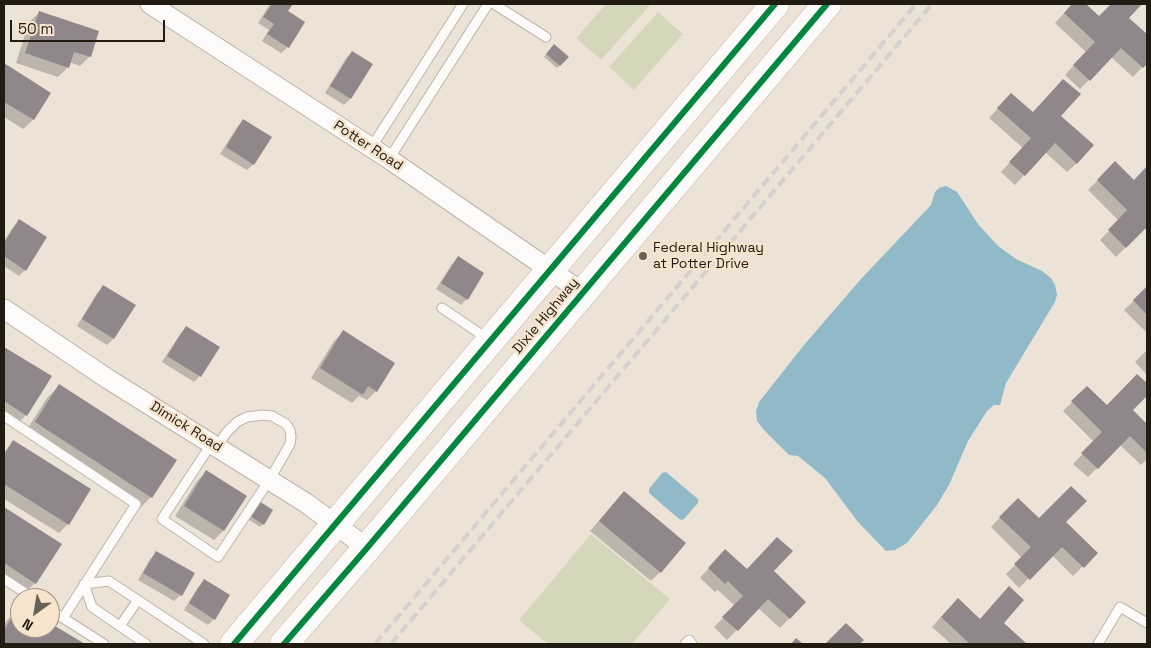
<!DOCTYPE html>
<html>
<head>
<meta charset="utf-8">
<style>
  body { margin:0 }
  #map { position:relative; width:1151px; height:648px; overflow:hidden; background:#ece3d6; font-family:"Space Grotesk",sans-serif }
  canvas { display:block }
  .frame { position:absolute; inset:0; border:5px solid #211b12; pointer-events:none }
  .north { position:absolute; left:10px; top:588px; width:50px; height:50px; box-sizing:border-box; background:#f6e4cc; border:1px solid #a19482; border-radius:50%; rotate:212deg; font-size:14px; font-weight:700; line-height:20px; text-align:center; color:#211b12 }
  .north::after { content:''; display:block; margin:auto; width:18px; height:22px; background:#686157; clip-path:polygon(50% 0,100% 100%,50% 72%,0 100%) }
  .scale { position:absolute; left:10px; top:20px; width:155px; height:22px; box-sizing:border-box; border:2px solid #211b12; border-top:0; padding-left:6px; font-size:15px; line-height:18px; white-space:nowrap; color:#211b12; -webkit-text-stroke:4px #f6e4cc; paint-order:stroke }
</style>
</head>
<body>
<div id="map">
<canvas width="1151" height="648"></canvas>
<div class="frame"></div>
<div class="north">N</div>
<div class="scale">50 m</div>
</div>
<script>
const g = document.querySelector('canvas').getContext('2d');
g.lineJoin = 'round';
function paint(path, color) {
  g.fillStyle = color;
  g.fill(path, 'evenodd');
}
function toPath(rows) {
  const path = new Path2D();
  for (const r of rows) {
    path.moveTo(r[0], r[1]);
    for (let i = 2; i < r.length; i += 2) path.lineTo(r[i], r[i + 1]);
  }
  return path;
}
function stroke(path, color, width, dash) {
  g.strokeStyle = color;
  g.lineWidth = width;
  g.lineCap = dash ? 'butt' : 'round';
  g.setLineDash(dash || []);
  g.stroke(path);
}
function label(font, color, halo, rows, align = 'center') {
  g.font = font + ' "Space Grotesk",sans-serif';
  g.lineWidth = 5;
  g.setLineDash([]);
  g.textBaseline = 'middle';
  g.strokeStyle = halo;
  g.fillStyle = color;
  for (const [text, x, y, turn = 0] of rows) {
    g.save();
    g.translate(x, y);
    g.rotate((+turn || 0) * Math.PI / 180);
    g.textAlign = isNaN(turn) ? turn : align;
    if (halo) g.strokeText(text, 0, 0);
    g.fillText(text, 0, 0);
    g.restore();
  }
}
paint(toPath([
  [606,4,650,5,601,60,576,38],
  [658,12,683,34,634,90,609,67],
  [591,534,670,599,632,644,548,644,519,620]
]), '#d5d7ba');
paint(toPath([
  [946,186,957,192,978,224,998,246,1016,259,1042,271,1051,278,1055,285,1057,295,1055,302,1006,383,1000,405,994,405,987,411,968,441,949,485,937,505,907,543,895,550,886,551,858,522,825,478,798,456,789,455,763,429,757,421,756,411,759,402,804,345,861,279,931,205,935,192,939,188],
  [666,472,698,499,698,503,683,520,679,519,649,493,649,489,662,473]
]), '#90bac8');
paint(toPath([
  [270,4,292,4,286,12,288,47,281,53,262,41,269,30,258,23],
  [1073,4,1084,4,1099,18,1112,4,1140,4,1127,18,1147,36,1147,62,1133,77,1111,57,1080,89,1065,75,1086,52,1055,23],
  [39,13,90,56,80,66,69,62,68,67,58,77,16,63,29,22],
  [554,46,567,57,557,68,544,57],
  [352,52,372,64,350,99,344,105,325,93,346,58],
  [4,64,49,93,33,120,23,129,4,117],
  [1002,104,1032,113,1060,116,1077,163,1067,172,1045,152,1015,185,1001,172,1023,148,989,118],
  [243,121,254,164,247,170,220,154,237,127],
  [1115,163,1134,181,1147,168,1147,226,1116,257,1100,240,1119,221,1088,190],
  [19,221,25,270,19,276,4,266,4,241,13,227],
  [458,258,467,299,461,305,436,289,452,264],
  [104,286,113,339,107,345,77,326,97,293],
  [1147,288,1147,333,1124,310],
  [186,327,200,376,194,382,162,362,180,334],
  [343,332,376,391,367,400,359,396,352,403,311,378,334,341],
  [4,348,50,377,26,415,17,424,4,416],
  [1147,350,1147,375,1135,362],
  [1137,375,1147,385,1147,394,1132,410,1147,426,1147,459,1141,465,1120,445,1088,477,1073,464,1094,442,1063,411,1087,387,1107,407],
  [59,386,151,497,139,509,24,434,47,398],
  [14,441,68,524,59,533,4,499,4,452],
  [206,472,223,531,214,540,175,516,197,481],
  [1018,499,1039,520,1065,522,1096,553,1073,576,1052,555,1019,588,1006,574,1022,558,991,527],
  [615,502,660,572,651,581,590,531],
  [259,503,263,524,260,527,248,519],
  [4,508,60,545,35,583,23,595,4,583],
  [156,553,181,595,174,601,138,580,150,559],
  [716,560,747,570,772,571,805,602,780,628,758,608,727,640,714,627,735,606,718,590,715,592,700,578],
  [205,581,214,619,208,625,184,610,198,587],
  [20,606,20,628,50,628,50,624,83,644,4,644,4,624],
  [948,609,979,620,1002,623,1025,644,951,644,932,627]
]), '#0003');
paint(toPath([
  [272,4,293,4,288,11,305,22,289,48,267,34,274,24,263,17],
  [1072,4,1086,4,1099,16,1111,4,1142,4,1129,18,1147,34,1147,64,1143,68,1121,48,1090,81,1073,65,1095,42,1064,13],
  [39,11,99,31,91,57,74,52,69,68,25,53],
  [554,44,569,57,560,66,546,54],
  [352,51,373,64,351,99,330,86],
  [4,63,51,93,34,120,4,102],
  [1063,79,1081,94,1061,116,1094,145,1077,164,1055,143,1025,176,1009,162,1031,138,997,108,1011,93,1033,112],
  [243,119,272,137,254,165,226,147],
  [1115,161,1134,180,1147,166,1147,227,1126,248,1108,230,1127,210,1097,180],
  [19,219,47,237,26,271,4,256,4,243],
  [458,256,484,273,468,300,441,283],
  [103,285,136,305,114,339,82,319],
  [1147,286,1147,315,1133,300],
  [186,326,220,347,201,377,167,356],
  [343,330,395,363,377,392,368,386,363,395,320,368],
  [4,347,52,376,27,416,4,401],
  [1137,374,1147,383,1147,396,1133,410,1147,424,1147,453,1130,436,1098,469,1081,453,1102,432,1071,401,1087,386,1107,405],
  [59,384,177,460,152,498,35,422],
  [13,440,91,489,69,525,4,484,4,455],
  [206,470,247,496,224,531,184,506],
  [1071,486,1087,501,1066,522,1098,553,1084,568,1062,547,1030,580,1014,564,1031,547,999,517,1018,498,1039,518],
  [624,491,686,543,661,573,599,521],
  [259,501,273,510,264,525,250,516],
  [4,507,62,544,36,584,4,563],
  [777,537,793,551,774,571,806,602,790,619,768,599,738,631,722,617,743,596,728,581,725,584,708,568,725,549,747,569],
  [156,551,195,573,182,596,143,573],
  [204,579,230,595,215,620,189,603],
  [1009,586,1024,600,1004,623,1027,644,970,644,941,617,958,598,980,619],
  [20,604,20,628,50,628,50,623,85,644,4,644,4,630],
  [846,623,864,640,860,644,825,644],
  [796,638,803,644,791,644]
]), '#90878a');
const service = toPath([
  [494,4,546,37],
  [371,148,463,4],
  [389,159,488,4],
  [442,308,488,339],
  [4,416,136,504,63,618,50,609],
  [212,443,162,519,218,557,270,479,290,444,291,437,290,430,286,424,272,416,262,415,247,417,237,422,226,433,218,446],
  [4,579,33,598],
  [84,584,109,581,204,644],
  [84,584,92,607,146,644],
  [63,618,104,644],
  [120,626,138,600],
  [685,644,689,640,692,644],
  [1098,644,1120,607,1147,623]
]);
const minor = toPath([
  [150,4,389,159,582,292],
  [4,309,108,379,306,503,367,548]
]);
const primary = toPath([
  [234,644,775,4],
  [284,644,367,548,827,4]
]);
stroke(service, '#bcb4ab', 11);
stroke(minor, '#bcb4ab', 21);
stroke(primary, '#bcb4ab', 29);
stroke(service, '#fcfbf9', 9);
stroke(minor, '#fcfbf9', 19);
stroke(primary, '#fcfbf9', 28);
stroke(toPath([
  [375,644,916,4],
  [391,644,932,4]
]), '#d4d1ce', 4, [10, 5]);
stroke(toPath([
  [234,644,775,4],
  [284,644,367,548,827,4]
]), '#00873e', 6);
for (const [x, y, r, color] of [
  [643,256,5,"#686157"]
]) {
  const dot = new Path2D();
  dot.arc(x, y, r, 0, 2 * Math.PI);
  g.fillStyle = color;
  g.fill(dot);
  stroke(dot, '#f6e4cc', 2);
}
label('14px', '#211b12', '#f6e4cc', [
  ["Potter Road",368,146,33],
  ["Dixie Highway",546,316,-50],
  ["Dimick Road",186,427,32]
]);
label('14px', '#211b12', '#f6e4cc', [
  ["Federal Highway",653,248],
  ["at Potter Drive",653,264]
], 'left');
</script>
</body>
</html>
